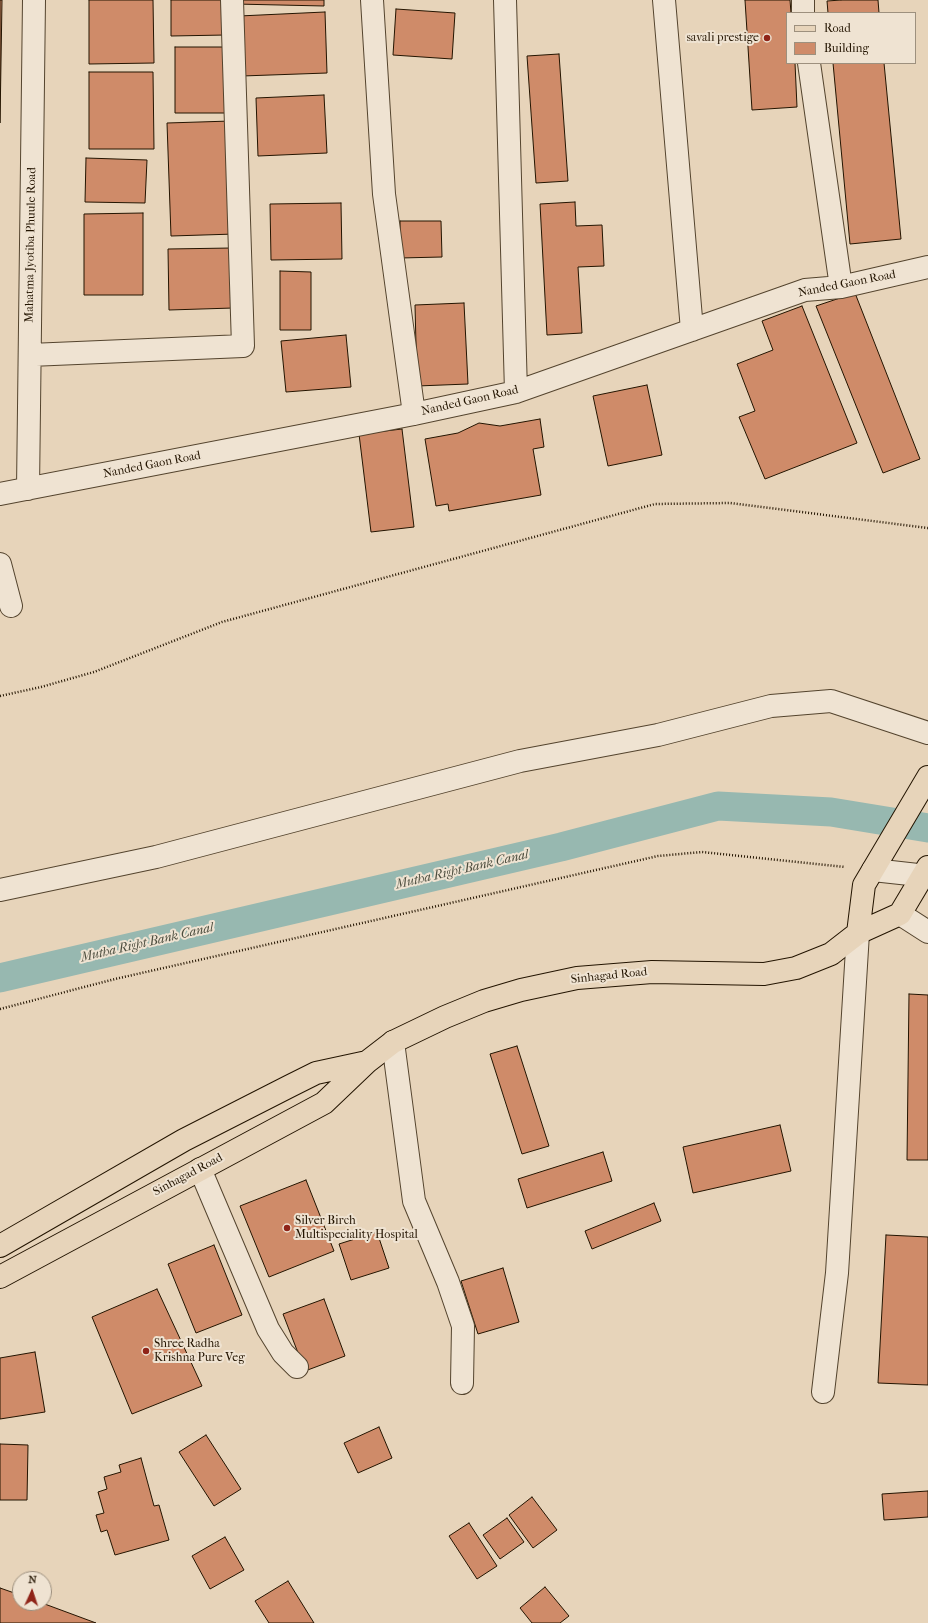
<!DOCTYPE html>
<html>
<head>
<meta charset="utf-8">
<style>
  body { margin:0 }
  #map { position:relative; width:928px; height:1623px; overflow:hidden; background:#e7d4ba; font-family:"IM FELL French Canon",serif }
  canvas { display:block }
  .legend { position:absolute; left:786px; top:12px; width:130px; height:52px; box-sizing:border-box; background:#efe3d2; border:1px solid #9d907e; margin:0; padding:5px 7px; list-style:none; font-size:12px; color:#231400 }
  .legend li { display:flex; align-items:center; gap:8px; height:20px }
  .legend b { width:20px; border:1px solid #9d907e }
  .north { position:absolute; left:12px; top:1571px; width:40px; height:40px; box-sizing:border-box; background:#efe3d2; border:1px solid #9d907e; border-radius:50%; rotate:3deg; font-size:11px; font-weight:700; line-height:16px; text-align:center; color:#231400 }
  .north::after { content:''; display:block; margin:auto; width:14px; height:18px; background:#8f2418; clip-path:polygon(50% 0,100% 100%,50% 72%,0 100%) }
</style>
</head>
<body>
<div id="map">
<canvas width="928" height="1623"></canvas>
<ul class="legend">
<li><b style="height:5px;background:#e7d4ba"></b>Road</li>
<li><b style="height:11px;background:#cf8b69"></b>Building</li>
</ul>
<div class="north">N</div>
</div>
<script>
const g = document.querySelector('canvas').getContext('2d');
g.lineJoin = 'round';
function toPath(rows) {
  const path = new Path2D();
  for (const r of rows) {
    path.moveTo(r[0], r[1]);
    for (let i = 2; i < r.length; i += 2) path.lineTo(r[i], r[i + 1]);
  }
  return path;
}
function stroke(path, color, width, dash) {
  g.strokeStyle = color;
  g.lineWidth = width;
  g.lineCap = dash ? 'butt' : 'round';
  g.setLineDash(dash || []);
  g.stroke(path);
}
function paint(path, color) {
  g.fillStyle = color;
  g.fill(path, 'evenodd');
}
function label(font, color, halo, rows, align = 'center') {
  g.font = font + ' "IM FELL French Canon",serif';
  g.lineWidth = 4;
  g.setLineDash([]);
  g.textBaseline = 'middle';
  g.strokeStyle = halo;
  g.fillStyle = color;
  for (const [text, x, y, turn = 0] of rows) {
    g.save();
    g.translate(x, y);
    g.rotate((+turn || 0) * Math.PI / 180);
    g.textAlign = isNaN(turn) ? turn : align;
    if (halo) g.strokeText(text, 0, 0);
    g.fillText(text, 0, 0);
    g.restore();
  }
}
stroke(toPath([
  [0,978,561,847,718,806,831,812,928,828]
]), '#97b8b0', 29);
const building = toPath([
  [0,0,2,0,0,123,0,0],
  [89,0,153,0,154,63,89,64,89,0],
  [171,0,226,0,226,35,171,36,171,0],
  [235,0,324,0,324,6,235,4,235,0],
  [745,0,790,0,791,13,787,13,787,63,795,63,797,107,752,110,745,0],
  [841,0,878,0,879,13,828,13,827,1,841,0],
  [396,9,455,13,452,59,393,55,396,9],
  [325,12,327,73,242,76,239,16,325,12],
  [175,47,230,47,230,113,175,113,175,47],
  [559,54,568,181,536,183,527,56,559,54],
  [833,63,884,63,901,239,850,244,833,63],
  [89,72,153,72,154,149,89,149,89,72],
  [324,95,327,153,258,156,256,98,324,95],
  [231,121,235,234,171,236,167,123,231,121],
  [86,158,147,160,145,203,85,202,86,158],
  [575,202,576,226,602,225,604,266,578,267,582,333,547,335,540,204,575,202],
  [341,203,342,259,271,260,270,204,341,203],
  [143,213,143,295,84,295,84,214,143,213],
  [400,221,441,221,442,257,400,258,400,221],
  [232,248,233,308,169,310,168,249,232,248],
  [280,271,311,272,311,330,280,330,280,271],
  [855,293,920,459,883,473,816,306,855,293],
  [464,303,468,384,417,386,415,305,464,303],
  [802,306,857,443,765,479,739,417,755,411,737,364,773,350,762,321,802,306],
  [346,335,351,387,286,392,281,341,346,335],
  [647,385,662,455,608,466,593,396,647,385],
  [540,419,544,447,533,449,541,495,449,511,448,504,436,506,425,439,458,433,479,423,500,426,540,419],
  [402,429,414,527,371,532,359,434,402,429],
  [909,994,928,995,928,1160,907,1160,909,994],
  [517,1046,549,1146,522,1154,490,1054,517,1046],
  [780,1125,791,1171,693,1193,683,1147,780,1125],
  [603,1152,612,1181,527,1208,518,1179,603,1152],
  [306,1180,334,1251,269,1277,240,1206,306,1180],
  [654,1203,661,1221,592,1249,585,1231,654,1203],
  [377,1232,389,1268,351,1280,339,1244,377,1232],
  [886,1235,928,1237,928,1385,878,1383,886,1235],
  [214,1245,242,1315,196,1333,168,1264,214,1245],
  [503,1268,519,1322,478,1334,461,1281,503,1268],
  [157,1289,202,1386,132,1414,92,1317,157,1289],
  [324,1299,345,1356,305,1371,283,1314,324,1299],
  [35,1352,45,1412,0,1419,0,1358,35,1352],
  [379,1427,392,1458,358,1473,344,1443,379,1427],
  [206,1435,241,1489,214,1506,179,1452,206,1435],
  [0,1444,28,1445,27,1500,0,1500,0,1444],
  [141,1458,154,1506,159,1505,169,1540,115,1555,107,1530,101,1532,96,1515,104,1513,98,1492,107,1489,104,1477,121,1472,119,1465,141,1458],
  [928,1491,928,1517,884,1520,882,1494,928,1491],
  [532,1497,557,1530,533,1548,509,1515,532,1497],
  [507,1518,524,1542,500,1559,483,1535,507,1518],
  [469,1523,497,1566,477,1579,449,1536,469,1523],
  [225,1537,244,1570,210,1589,192,1556,225,1537],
  [288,1581,314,1623,269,1623,255,1601,288,1581],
  [545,1587,569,1616,560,1623,532,1623,520,1608,545,1587],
  [0,1588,20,1595,20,1603,42,1603,96,1623,0,1623,0,1588]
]);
paint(building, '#cf8b69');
stroke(building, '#231400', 1);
const minor = toPath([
  [372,0,384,194,414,414],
  [505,0,516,392],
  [664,0,692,330],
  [803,0,803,13],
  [809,63,841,287],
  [30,355,243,346,232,0],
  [28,489,34,0],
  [0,494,414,414,516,392,805,290,841,287,928,267],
  [0,564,11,606],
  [873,870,928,876],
  [0,890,156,857,520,761,658,735,771,706,831,701,928,733],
  [900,914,928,932],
  [393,1042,414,1201,448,1282,463,1326,462,1383],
  [200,1169,268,1329,283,1353,297,1367],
  [823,1392,837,1273,858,933]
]);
const major = toPath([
  [858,933,864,885,928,777],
  [0,1246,184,1140,290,1086,316,1073,367,1062],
  [0,1277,324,1103,367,1062,393,1042,445,1017,484,1001,521,990,577,978,652,972,764,974,796,968,831,954,858,933,900,914,928,867]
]);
stroke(minor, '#54442e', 24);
stroke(major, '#231400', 24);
stroke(toPath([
  [0,696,41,687,94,672,222,622,655,504,730,503,928,528],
  [0,1009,115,979,658,856,702,852,845,867]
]), '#231400', 2.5, [1, 2]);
stroke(minor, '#efe3d2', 22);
stroke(major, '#e7d4ba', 22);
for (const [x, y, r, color] of [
  [767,38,4,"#8f2418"],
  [287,1228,4,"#8f2418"],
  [146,1351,4,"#8f2418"]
]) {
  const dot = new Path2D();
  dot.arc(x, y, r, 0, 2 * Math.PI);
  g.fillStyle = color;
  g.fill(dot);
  stroke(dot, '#efe3d2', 1.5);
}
label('12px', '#231400', '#efe3d2', [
  ["savali prestige",759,38,"right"],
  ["Silver Birch",295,1221],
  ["Multispeciality Hospital",295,1235],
  ["Shree Radha",154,1344],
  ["Krishna Pure Veg",154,1358]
], 'left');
label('12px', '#231400', '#efe3d2', [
  ["Mahatma Jyotiba Phuule Road",31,245,-89],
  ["Nanded Gaon Road",847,284,-11],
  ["Nanded Gaon Road",470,401,-13],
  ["Nanded Gaon Road",152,465,-11],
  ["Sinhagad Road",609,976,-6],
  ["Sinhagad Road",188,1175,-28]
]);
label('italic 13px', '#4c4d3e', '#efe3d2', [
  ["Mutha Right Bank Canal",462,870,-13],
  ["Mutha Right Bank Canal",147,943,-13]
]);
</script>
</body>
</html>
